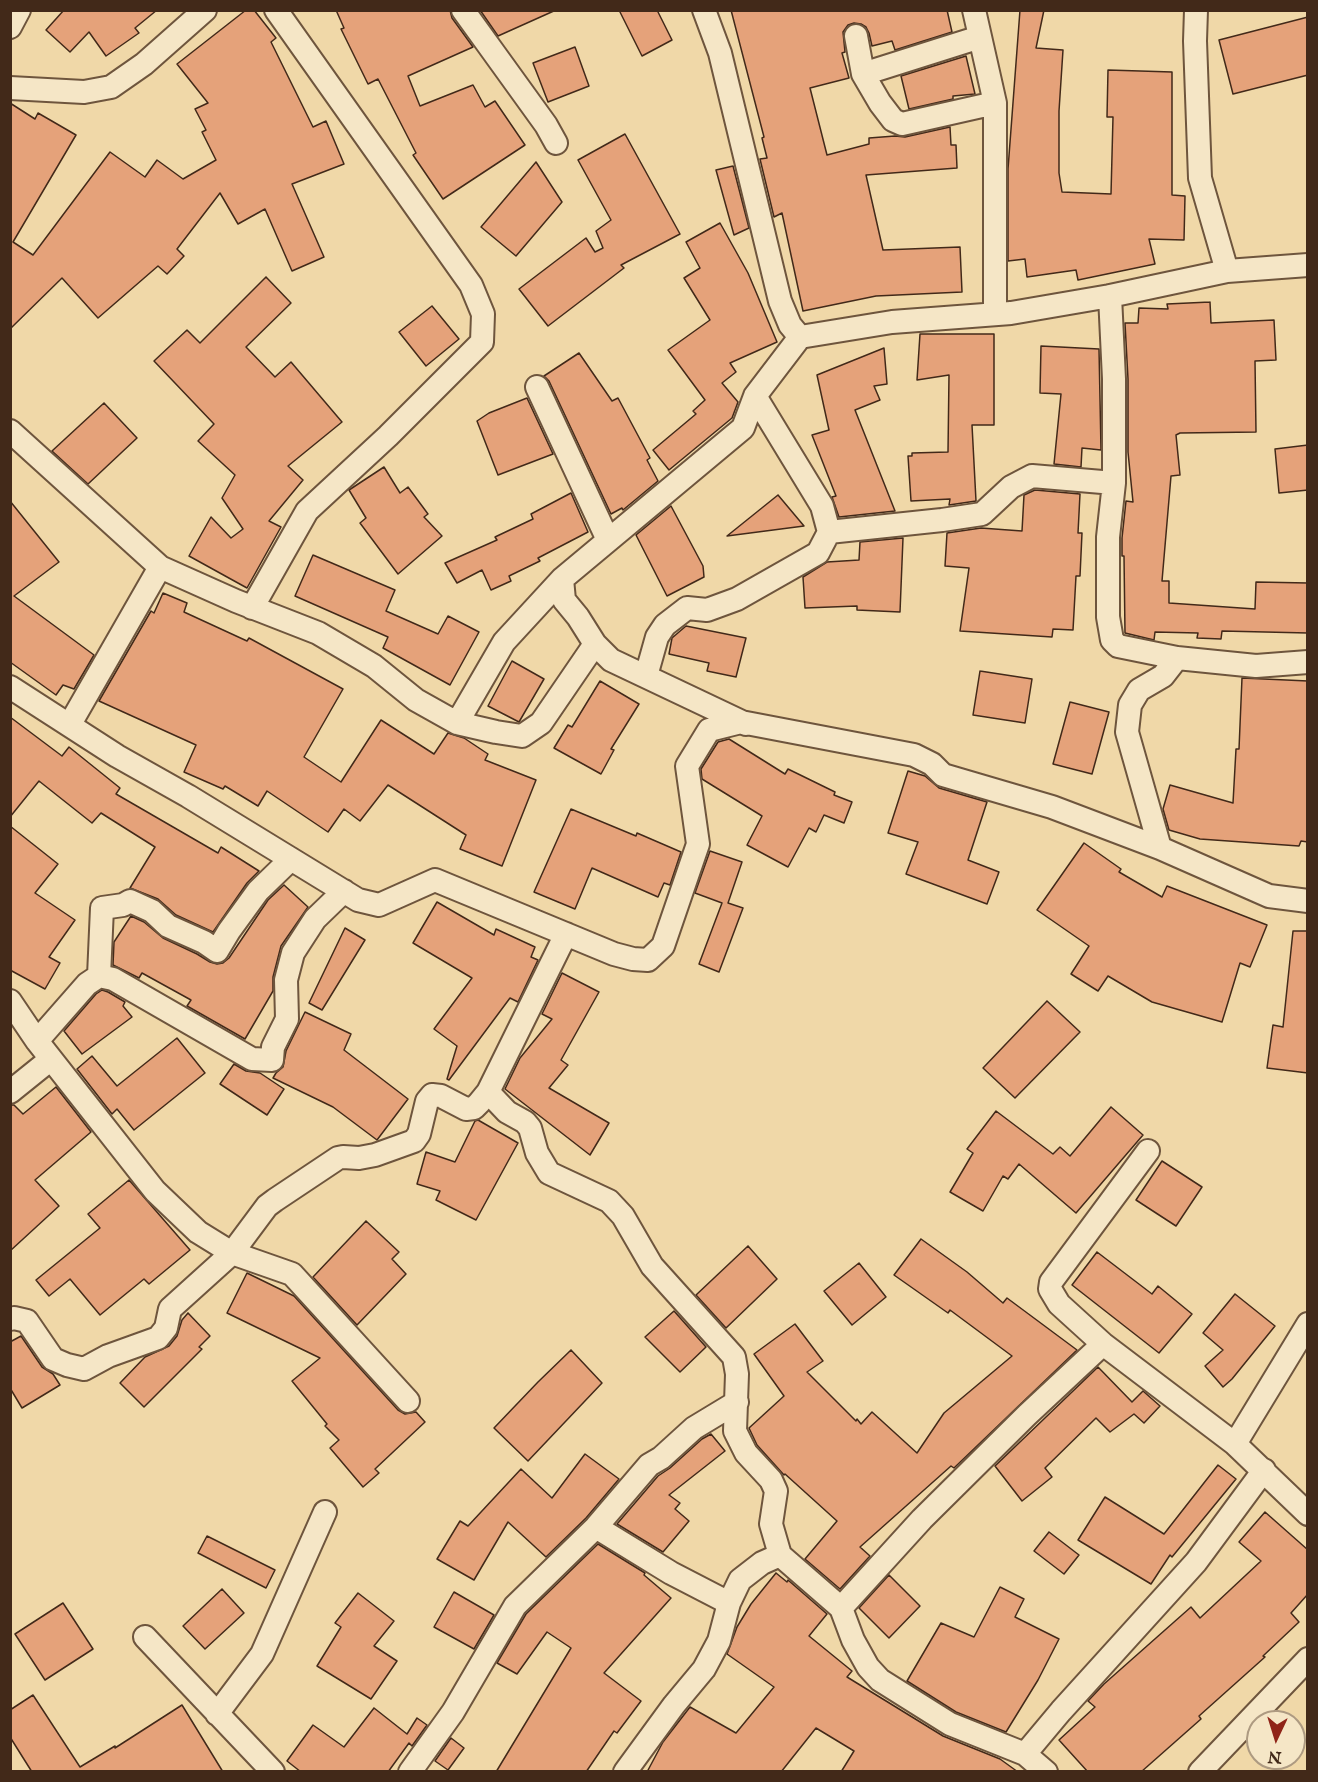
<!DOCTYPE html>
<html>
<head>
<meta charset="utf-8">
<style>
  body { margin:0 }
  #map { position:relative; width:1318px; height:1782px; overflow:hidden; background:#f0d8a8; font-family:"IM FELL English",serif }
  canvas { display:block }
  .frame { position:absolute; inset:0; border:12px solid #422919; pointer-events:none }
  .north { position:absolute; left:1246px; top:1710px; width:60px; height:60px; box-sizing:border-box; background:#f5e6c6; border:2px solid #ad9a81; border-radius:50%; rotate:184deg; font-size:16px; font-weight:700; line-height:24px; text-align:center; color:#422919 }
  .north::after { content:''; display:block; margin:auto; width:21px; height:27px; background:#8f2418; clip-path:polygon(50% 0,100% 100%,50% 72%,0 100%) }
</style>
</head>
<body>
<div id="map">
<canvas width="1318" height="1782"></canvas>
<div class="frame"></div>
<div class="north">N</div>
</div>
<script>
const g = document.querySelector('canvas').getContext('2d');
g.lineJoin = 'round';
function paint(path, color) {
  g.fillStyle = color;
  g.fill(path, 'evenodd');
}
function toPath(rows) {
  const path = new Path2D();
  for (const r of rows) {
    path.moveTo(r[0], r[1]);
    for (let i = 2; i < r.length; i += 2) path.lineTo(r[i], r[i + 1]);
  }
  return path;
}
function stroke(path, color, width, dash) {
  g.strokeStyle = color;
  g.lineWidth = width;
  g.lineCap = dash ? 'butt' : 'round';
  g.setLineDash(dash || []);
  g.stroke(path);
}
const building = toPath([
  [64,10,157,10,135,28,139,33,106,56,89,32,70,52,46,30,64,10],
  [246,10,254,10,276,38,271,42,313,127,326,121,344,164,292,184,324,257,292,271,265,209,238,224,220,193,177,249,184,256,167,274,158,266,98,318,62,278,10,329,10,103,35,119,38,113,76,135,13,242,33,255,110,152,145,177,157,160,183,179,216,160,202,132,206,130,195,109,208,103,177,64,246,10],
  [336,10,450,10,452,18,473,47,408,76,420,106,473,85,485,107,495,101,525,145,443,199,413,155,416,153,378,79,368,84,341,29,344,28,336,10],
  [480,10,556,10,498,36,480,10],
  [619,10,657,10,672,40,642,56,619,10],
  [731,10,947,10,952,32,895,50,892,41,872,46,869,33,866,27,861,24,854,23,848,25,843,32,845,52,842,53,849,78,810,88,827,155,869,144,869,138,895,136,905,137,950,127,951,145,956,145,957,168,866,175,883,250,960,247,962,292,876,296,803,311,782,213,774,217,760,159,767,158,762,138,764,137,731,10],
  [1020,10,1044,10,1036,48,1063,50,1059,111,1059,173,1062,192,1111,194,1113,117,1107,117,1108,70,1172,72,1172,195,1185,196,1184,240,1149,239,1155,264,1078,280,1076,270,1027,277,1025,259,1008,261,1008,169,1020,10],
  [1308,17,1308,75,1233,94,1219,40,1308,17],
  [575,47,589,86,548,102,533,63,575,47],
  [966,56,975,94,953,96,953,99,909,109,901,76,966,56],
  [625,134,680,234,621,265,624,268,548,326,519,289,586,238,595,252,603,248,596,231,611,220,578,160,625,134],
  [536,162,562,202,516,256,481,227,536,162],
  [733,166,749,228,734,235,716,170,733,166],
  [720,223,748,273,777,342,730,363,736,372,722,383,738,402,732,418,669,470,653,450,696,414,693,411,705,400,668,350,710,320,684,278,700,268,686,242,720,223],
  [266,277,291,303,246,347,275,377,291,362,342,422,288,466,303,480,269,521,281,527,247,588,189,556,211,517,231,538,243,529,222,498,235,475,198,441,214,424,154,361,187,330,200,343,266,277],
  [1210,302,1211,323,1274,320,1276,360,1255,361,1256,432,1180,433,1176,435,1180,475,1171,476,1162,581,1169,581,1169,603,1255,609,1256,582,1308,583,1308,633,1222,631,1221,639,1197,638,1198,633,1155,632,1154,640,1125,633,1124,556,1122,556,1122,538,1126,501,1133,502,1128,452,1128,379,1125,323,1138,323,1139,308,1168,309,1167,304,1210,302],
  [432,306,459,339,426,366,399,332,432,306],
  [920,334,994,334,994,425,972,425,976,501,949,505,950,499,911,501,908,456,912,456,912,453,948,452,949,375,917,380,920,334],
  [1041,346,1099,349,1101,450,1082,448,1081,467,1054,464,1061,394,1040,393,1041,346],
  [884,348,887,384,874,386,880,400,855,410,895,511,839,517,832,497,836,496,812,435,829,430,817,375,884,348],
  [579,353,612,401,618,398,650,458,647,460,658,481,623,510,622,508,611,514,549,381,544,376,579,353],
  [527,398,553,454,498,475,477,421,489,413,527,398],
  [104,403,137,438,88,484,52,451,104,403],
  [1308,445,1308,490,1279,493,1275,449,1308,445],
  [384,467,400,493,408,487,428,514,424,517,442,536,398,574,360,523,366,518,349,490,384,467],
  [1035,490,1080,494,1078,533,1082,533,1080,576,1076,576,1073,630,1053,629,1052,637,960,631,969,568,945,566,947,533,981,528,1022,531,1024,495,1035,490],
  [571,493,588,532,538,558,540,561,509,576,511,581,491,590,482,570,457,583,445,563,497,540,495,537,533,519,531,514,571,493],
  [778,495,804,526,727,536,778,495],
  [10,501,59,562,14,596,94,655,74,689,63,685,56,695,10,662,10,501],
  [671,506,703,566,704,577,667,596,636,535,671,506],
  [903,538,900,612,857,610,857,606,805,608,803,577,827,562,859,560,860,542,903,538],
  [313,555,395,590,386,611,438,634,448,616,479,632,450,685,383,648,388,637,295,596,313,555],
  [163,593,187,603,184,612,247,641,249,638,343,689,304,757,341,782,381,720,434,754,448,733,464,738,488,754,485,760,536,780,502,866,460,849,466,835,388,785,360,821,344,809,328,832,267,791,258,806,225,786,223,789,184,772,196,745,99,701,151,611,154,613,163,593],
  [686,626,746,638,736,677,707,671,709,663,669,654,672,638,686,626],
  [512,661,544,679,519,722,488,706,512,661],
  [980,671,1032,679,1025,723,973,715,980,671],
  [1242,678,1308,681,1308,842,1301,841,1299,846,1200,839,1169,830,1163,809,1170,785,1233,803,1236,749,1239,749,1242,678],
  [600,681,639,704,611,749,614,750,601,774,554,748,568,725,572,727,600,681],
  [1070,702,1109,712,1092,774,1053,764,1070,702],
  [10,717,62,756,69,747,120,788,116,794,218,853,221,847,259,871,247,883,213,932,176,915,158,899,130,888,155,847,101,813,92,823,39,781,10,817,10,717],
  [729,739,785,774,788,769,835,792,834,795,852,802,844,823,824,815,816,832,809,828,788,867,747,845,762,816,702,779,701,769,718,742,729,739],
  [908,771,925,776,939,788,987,802,968,860,999,872,987,904,906,874,918,842,888,833,908,771],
  [571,809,636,836,637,833,681,852,670,885,664,883,658,897,592,868,575,909,534,892,571,809],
  [10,826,58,864,35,893,75,920,49,957,60,963,45,989,10,970,10,826],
  [1084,843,1121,869,1119,872,1162,897,1167,886,1267,925,1250,967,1240,963,1222,1022,1152,1002,1108,976,1098,991,1071,974,1089,946,1037,910,1084,843],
  [710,851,742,862,728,903,743,908,719,972,699,964,722,903,695,893,710,851],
  [284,885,308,907,281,946,273,977,273,991,245,1039,187,1006,191,1000,142,973,139,978,113,965,114,942,131,916,144,922,163,938,197,954,210,962,217,964,223,963,229,958,268,900,284,885],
  [437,902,494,935,496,929,535,947,531,957,538,960,518,1002,510,998,449,1080,447,1079,457,1046,434,1029,472,978,413,943,437,902],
  [345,928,365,940,322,1010,309,1003,345,928],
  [1293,931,1308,931,1308,1073,1267,1068,1273,1025,1283,1027,1293,931],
  [562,973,599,992,561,1060,568,1065,549,1088,609,1123,590,1155,505,1089,520,1058,552,1019,542,1014,562,973],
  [102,990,108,992,125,1002,123,1006,132,1017,82,1054,64,1031,96,994,102,990],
  [1047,1001,1080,1032,1015,1098,983,1068,1047,1001],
  [305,1012,351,1034,344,1050,408,1099,377,1140,333,1107,273,1078,276,1073,283,1067,286,1051,305,1012],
  [177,1038,205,1073,134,1130,117,1109,112,1114,77,1069,92,1056,117,1086,177,1038],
  [234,1064,246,1071,260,1073,284,1089,267,1115,220,1084,234,1064],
  [56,1087,91,1132,35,1180,59,1206,10,1251,10,1105,14,1105,23,1114,56,1087],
  [1111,1107,1143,1135,1076,1213,1019,1164,1008,1179,1003,1176,983,1211,950,1192,973,1153,967,1149,996,1111,1053,1154,1060,1147,1070,1156,1111,1107],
  [478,1120,518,1143,476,1220,436,1200,440,1191,417,1184,426,1152,455,1162,475,1121,478,1120],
  [1162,1161,1202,1187,1176,1226,1136,1200,1162,1161],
  [129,1180,190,1250,149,1284,144,1279,100,1315,70,1279,49,1296,36,1280,100,1228,88,1214,129,1180],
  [366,1221,399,1252,392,1259,406,1274,357,1325,313,1277,366,1221],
  [921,1239,967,1272,1003,1303,1007,1298,1077,1350,954,1468,951,1466,860,1547,870,1556,840,1589,805,1559,837,1521,785,1474,784,1475,757,1445,749,1428,784,1396,754,1354,795,1324,823,1361,807,1372,856,1421,857,1419,861,1424,872,1412,917,1453,944,1413,1012,1356,950,1310,948,1313,894,1275,921,1239],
  [748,1246,777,1279,726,1328,696,1295,748,1246],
  [1097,1252,1152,1294,1158,1286,1192,1314,1159,1353,1072,1285,1097,1252],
  [859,1263,886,1297,852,1325,824,1291,859,1263],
  [247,1273,294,1296,398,1410,405,1414,416,1412,425,1422,375,1469,379,1473,363,1487,330,1448,339,1440,325,1426,327,1424,292,1381,320,1358,227,1313,247,1273],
  [1235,1294,1275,1326,1232,1379,1223,1387,1205,1366,1223,1350,1203,1333,1235,1294],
  [674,1311,706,1347,680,1372,645,1337,674,1311],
  [188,1313,210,1336,199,1347,202,1349,144,1407,120,1383,145,1357,169,1346,177,1336,182,1320,188,1313],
  [21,1336,42,1367,53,1374,60,1385,22,1408,10,1388,10,1342,21,1336],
  [571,1350,602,1383,528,1461,494,1428,538,1382,571,1350],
  [1098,1367,1132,1402,1143,1391,1160,1406,1144,1423,1134,1414,1110,1432,1096,1418,1045,1468,1052,1477,1022,1501,995,1466,1098,1367],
  [711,1434,725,1451,669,1495,680,1503,675,1509,689,1521,663,1552,617,1524,658,1476,670,1468,702,1439,711,1434],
  [585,1454,619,1479,586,1518,546,1557,508,1522,474,1580,437,1559,460,1521,468,1526,521,1469,552,1498,585,1454],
  [1218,1465,1236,1479,1172,1557,1170,1555,1151,1584,1078,1540,1105,1497,1164,1534,1218,1465],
  [1265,1512,1308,1550,1308,1594,1291,1613,1299,1622,1263,1656,1265,1657,1199,1716,1201,1719,1141,1772,1088,1772,1059,1740,1095,1707,1088,1701,1104,1684,1191,1607,1200,1618,1261,1561,1239,1542,1265,1512],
  [1049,1532,1079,1555,1064,1574,1034,1551,1049,1532],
  [207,1536,275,1570,266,1588,198,1553,207,1536],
  [598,1544,645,1573,644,1575,671,1598,604,1673,641,1701,617,1733,614,1731,586,1772,496,1772,571,1648,547,1632,517,1674,497,1663,526,1614,598,1544],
  [776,1573,787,1582,788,1580,827,1614,809,1636,852,1671,847,1677,943,1736,1000,1759,1018,1772,841,1772,854,1751,816,1728,781,1772,647,1772,663,1742,690,1707,736,1733,774,1687,727,1654,737,1627,751,1604,776,1573],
  [889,1575,920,1606,889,1638,859,1608,889,1575],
  [1000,1587,1024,1599,1015,1617,1059,1639,1038,1680,1006,1732,956,1712,907,1681,941,1623,974,1637,1000,1587],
  [222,1589,244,1613,205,1649,183,1626,222,1589],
  [454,1592,494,1615,474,1649,434,1627,454,1592],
  [358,1593,394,1621,374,1646,397,1661,371,1699,317,1666,341,1627,335,1623,358,1593],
  [63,1603,93,1649,45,1680,15,1634,63,1603],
  [33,1695,80,1767,115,1746,115,1748,182,1705,223,1772,32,1772,10,1737,10,1710,33,1695],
  [374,1708,407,1734,417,1718,427,1725,412,1746,409,1743,388,1772,301,1772,287,1761,313,1725,344,1747,374,1708],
  [451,1738,464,1748,448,1770,435,1761,451,1738]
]);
paint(building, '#e5a27a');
stroke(building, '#422919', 1.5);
const minor = toPath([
  [463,10,546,125,556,143],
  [704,10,720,53,780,301,790,325,800,337],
  [974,10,995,103,995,314],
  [1196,10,1195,41,1200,178,1227,271],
  [10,27,19,10],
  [856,36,863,74,880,103,893,120,902,124,995,103],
  [863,74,980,37],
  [10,88,84,92,111,87,144,64,205,10],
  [1110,296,1114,379,1114,483,1108,537,1108,617,1112,640,1118,646,1177,658,1256,666,1308,662],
  [537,387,608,540],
  [10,431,160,567,236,601,318,633,374,666,416,700,457,723,496,732,522,736,541,723,595,644],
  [829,532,942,520,982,514,1011,487,1032,476,1114,483],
  [562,579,564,600,578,617,595,644,611,660,746,724],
  [252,608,307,511,388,436,482,342,483,314,471,285,276,10],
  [646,676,657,637,665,625,687,608,707,610,737,599,818,553,829,532,822,506,755,396],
  [10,687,117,756,188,796,358,900,379,905,435,880,614,954,633,959,648,960,663,946,698,844,687,766,709,730,741,722,914,755,932,764,943,775,1052,807,1160,848,1269,896,1308,901],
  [457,723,504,642,562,579,743,428,755,396,800,337,892,322,1011,313,1110,296,1227,271,1308,265],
  [70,724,160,567],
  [1160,848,1127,732,1130,705,1139,690,1163,676,1177,658],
  [99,976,113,979,252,1059,272,1060,273,1047,287,1019,286,980,293,953,315,919,344,891],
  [10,1001,37,1041,155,1191,198,1232,232,1253,292,1274,408,1401],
  [37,1041,87,984,99,976,102,908,123,905,130,901,152,911,168,926,204,942,217,951,229,931,258,891,291,859],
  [10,1092,51,1059],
  [488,1092,507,1112,525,1122,530,1128,537,1153,549,1173,609,1201,623,1216,652,1266,734,1357,737,1374,735,1431,746,1453,771,1480,776,1491,771,1524,780,1555,841,1608,853,1640,868,1667,880,1680,950,1724,1025,1754,1046,1772],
  [1148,1151,1051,1282,1050,1289,1059,1304,1103,1344,1235,1444,1308,1514],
  [10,1319,14,1318,27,1321,53,1359,67,1365,84,1369,108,1356,158,1338,166,1328,170,1309,232,1253,267,1206,275,1200,338,1158,343,1157,359,1158,375,1155,414,1141,419,1134,427,1101,432,1095,441,1096,466,1109,474,1108,479,1103,488,1092,566,934],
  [1235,1444,1308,1324],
  [596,1527,671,1573,729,1603],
  [841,1608,922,1519,1027,1415,1103,1344],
  [145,1637,273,1772],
  [217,1714,262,1654,325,1512],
  [1025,1754,1061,1711,1196,1562,1264,1470],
  [410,1772,453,1712,515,1606,596,1527,649,1465,661,1458,694,1428,737,1402],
  [625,1772,674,1705,704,1669,719,1641,729,1603,740,1580,762,1563,780,1555],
  [1200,1772,1308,1659]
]);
stroke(minor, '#6e553d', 26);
stroke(minor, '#f5e6c6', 22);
</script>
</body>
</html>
